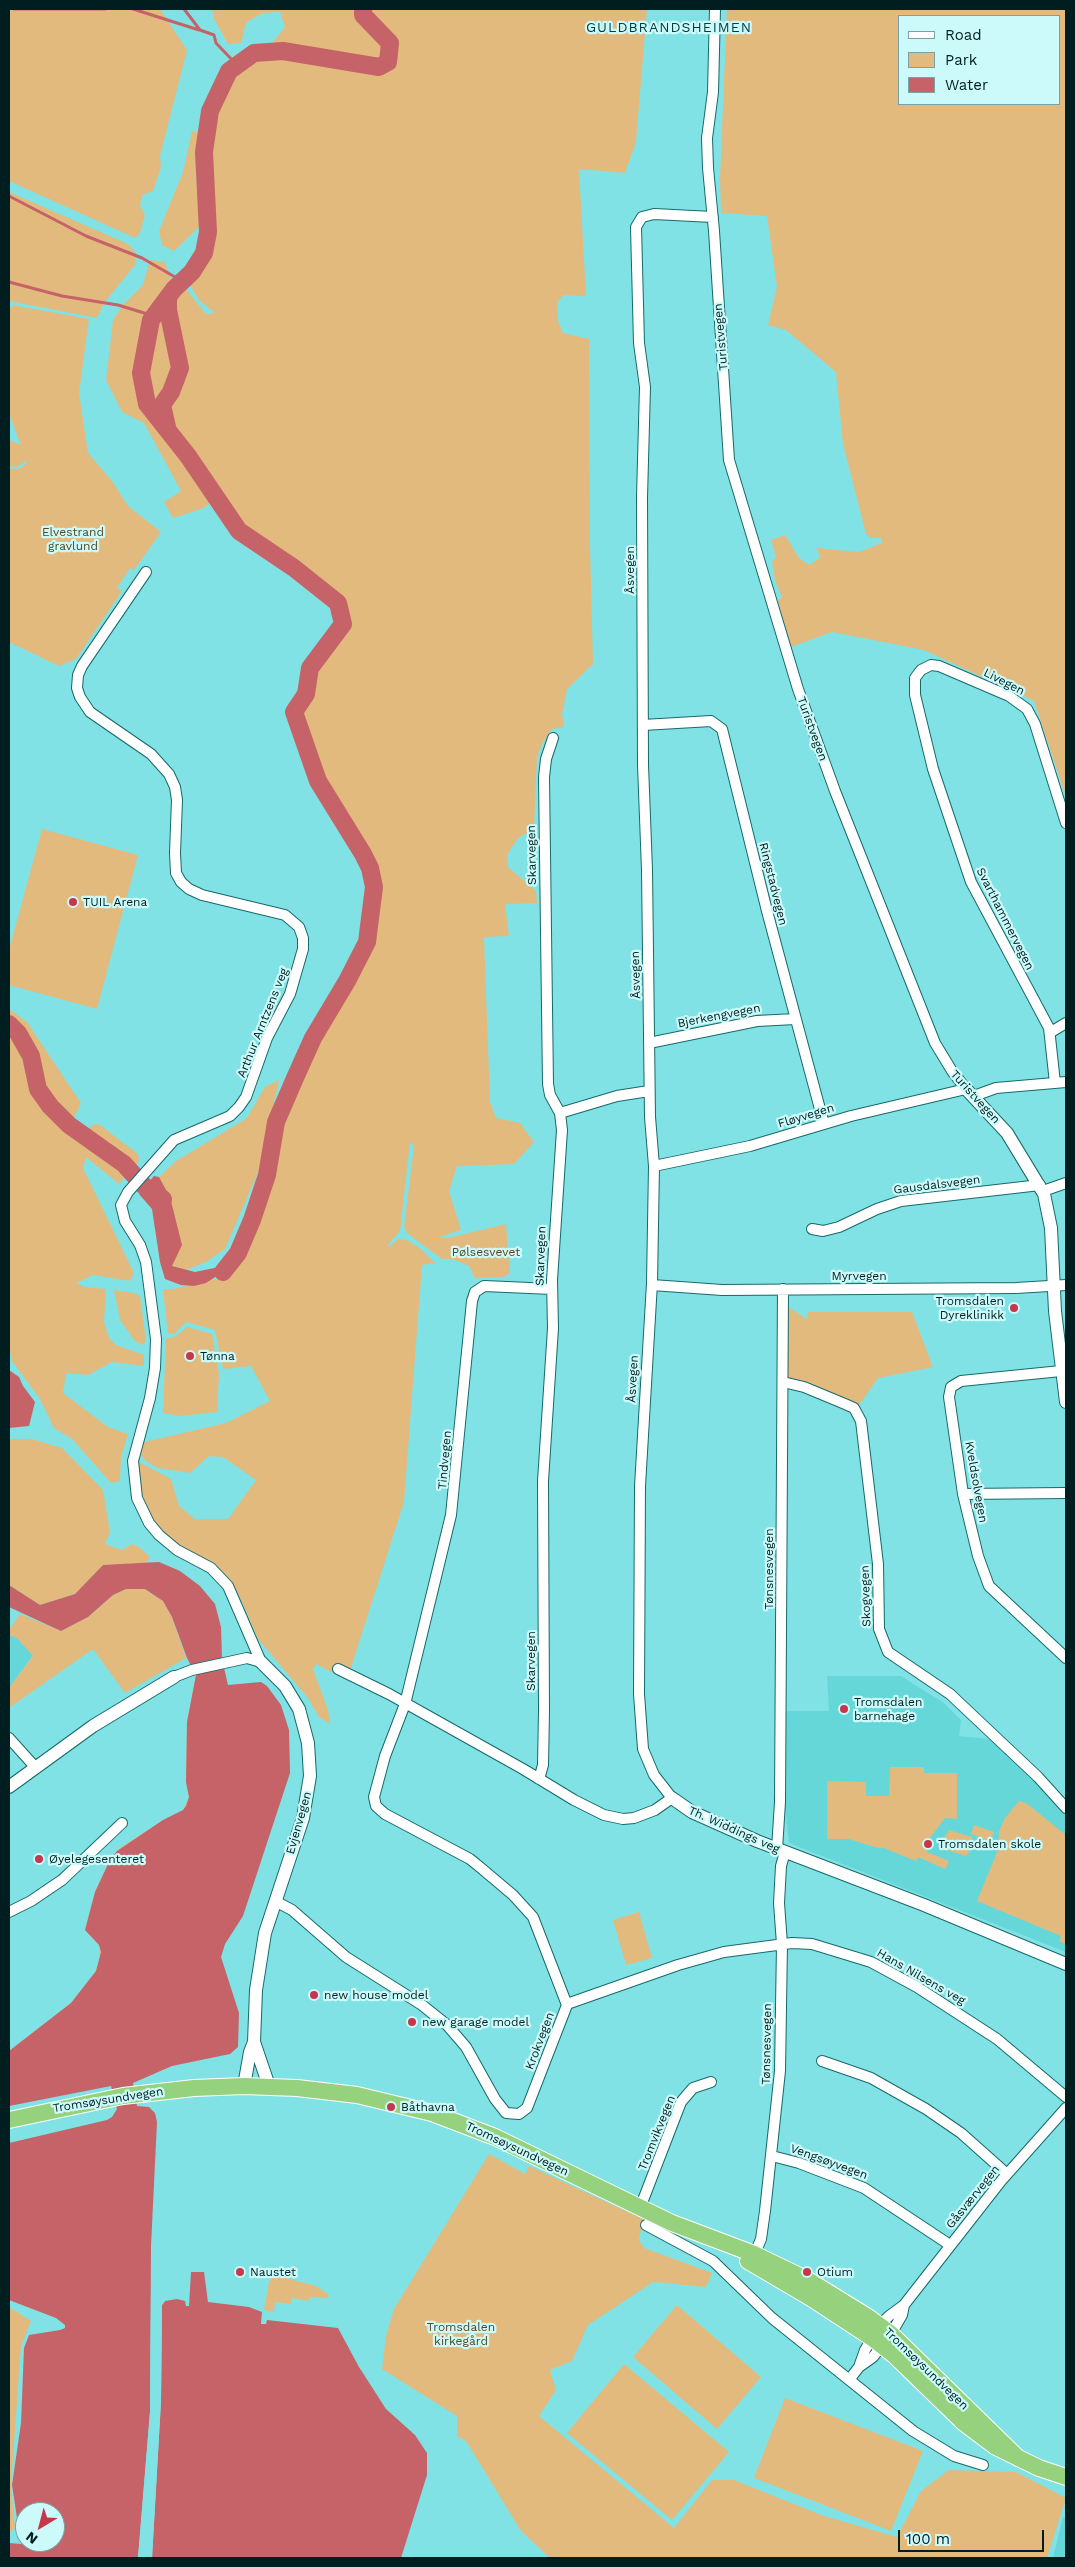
<!DOCTYPE html>
<html>
<head>
<meta charset="utf-8">
<style>
  body { margin:0 }
  #map { position:relative; width:1075px; height:2567px; overflow:hidden; background:#80e2e4; font-family:"Work Sans",sans-serif }
  canvas { display:block }
  .frame { position:absolute; inset:0; border:10px solid #001e1f; pointer-events:none }
  .legend { position:absolute; left:898px; top:15px; width:162px; height:90px; box-sizing:border-box; background:#ccfafa; border:1px solid #7aa2a2; margin:0; padding:6px 9px; list-style:none; font-size:15px; color:#001e1f }
  .legend li { display:flex; align-items:center; gap:10px; height:25px }
  .legend b { width:25px; border:1px solid #7aa2a2 }
  .north { position:absolute; left:15px; top:2502px; width:50px; height:50px; box-sizing:border-box; background:#ccfafa; border:1px solid #7aa2a2; border-radius:50%; rotate:217deg; font-size:14px; font-weight:700; line-height:20px; text-align:center; color:#001e1f }
  .north::after { content:''; display:block; margin:auto; width:18px; height:22px; background:#c7374c; clip-path:polygon(50% 0,100% 100%,50% 72%,0 100%) }
  .scale { position:absolute; left:898px; top:2530px; width:146px; height:22px; box-sizing:border-box; border:2px solid #001e1f; border-top:0; padding-left:6px; font-size:15px; line-height:18px; white-space:nowrap; color:#001e1f; -webkit-text-stroke:4px #ccfafa; paint-order:stroke }
</style>
</head>
<body>
<div id="map">
<canvas width="1075" height="2567"></canvas>
<div class="frame"></div>
<ul class="legend">
<li><b style="height:6px;background:#fff"></b>Road</li>
<li><b style="height:14px;background:#e3ba7e"></b>Park</li>
<li><b style="height:14px;background:#c56369"></b>Water</li>
</ul>
<div class="north">N</div>
<div class="scale">100 m</div>
</div>
<script>
const g = document.querySelector('canvas').getContext('2d');
g.lineJoin = 'round';
function paint(path, color) {
  g.fillStyle = color;
  g.fill(path, 'evenodd');
}
function toPath(rows) {
  const path = new Path2D();
  for (const r of rows) {
    path.moveTo(r[0], r[1]);
    for (let i = 2; i < r.length; i += 2) path.lineTo(r[i], r[i + 1]);
  }
  return path;
}
function stroke(path, color, width, dash) {
  g.strokeStyle = color;
  g.lineWidth = width;
  g.lineCap = dash ? 'butt' : 'round';
  g.setLineDash(dash || []);
  g.stroke(path);
}
function label(font, color, halo, rows, align = 'center') {
  g.font = font + ' "Work Sans",sans-serif';
  g.lineWidth = 4.5;
  g.setLineDash([]);
  g.textBaseline = 'middle';
  g.strokeStyle = halo;
  g.fillStyle = color;
  for (const [text, x, y, turn = 0] of rows) {
    g.save();
    g.translate(x, y);
    g.rotate((+turn || 0) * Math.PI / 180);
    g.textAlign = isNaN(turn) ? turn : align;
    if (halo) g.strokeText(text, 0, 0);
    g.fillText(text, 0, 0);
    g.restore();
  }
}
paint(toPath([
  [9,1635,17,1638,33,1655,9,1688],
  [827,1676,901,1676,944,1703,961,1720,959,1736,999,1740,1066,1809,1066,1952,789,1843,779,1750,779,1711,829,1711],
  [1063,2517,1066,2518,1066,2558,1053,2558]
]), '#66d7d9');
paint(toPath([
  [9,9,160,9,187,50,160,156,161,167,153,191,142,195,140,206,145,215,140,233,135,238,9,181],
  [212,9,647,9,636,142,625,173,579,169,586,296,563,295,557,303,558,321,563,333,589,339,590,544,593,664,567,689,562,714,564,727,552,729,543,742,537,757,534,829,518,838,507,855,508,867,536,891,537,903,505,904,509,936,484,937,490,1102,496,1118,520,1123,534,1142,514,1164,457,1166,449,1191,461,1230,436,1238,448,1238,506,1224,510,1272,504,1277,475,1278,469,1266,453,1259,442,1259,408,1234,404,1227,414,1146,410,1142,400,1231,387,1246,390,1246,398,1239,407,1240,421,1249,435,1263,422,1265,404,1502,347,1680,316,1664,313,1669,328,1710,330,1724,319,1717,308,1698,258,1639,239,1595,229,1578,212,1564,171,1540,153,1521,142,1499,139,1482,139,1462,171,1479,179,1506,195,1519,228,1519,256,1480,223,1457,209,1456,190,1473,158,1468,147,1462,136,1450,136,1444,226,1423,270,1401,251,1366,223,1369,215,1330,186,1322,175,1333,168,1334,163,1289,173,1289,225,1277,243,1261,274,1176,282,1126,300,1078,317,1039,367,941,374,886,370,866,318,780,294,711,306,693,310,667,343,622,338,601,294,567,239,530,216,498,204,508,173,518,164,502,181,491,144,423,122,412,106,380,113,320,123,305,143,285,150,260,165,262,174,288,186,289,206,314,215,313,199,300,187,280,204,252,208,231,204,151,210,110,229,70,254,52,282,50,273,42,285,27,280,12,262,13,246,23,241,43,228,44,214,19],
  [727,9,1066,9,1066,797,1034,701,924,650,832,632,788,648,778,600,782,597,775,581,772,562,776,557,771,540,785,535,799,558,809,565,820,558,817,548,859,552,882,543,881,538,871,538,866,534,843,444,836,372,786,330,768,325,777,287,767,216,721,213,720,178],
  [899,16,1059,16,1059,104,899,104],
  [192,131,201,133,196,177,202,202,201,225,174,251,162,245,159,231,183,172],
  [9,192,128,244,136,253,135,265,104,303,97,318,9,301],
  [13,305,89,319,79,393,88,453,112,481,128,506,161,532,134,570,130,568,117,588,122,591,76,659,59,666,9,642,9,468,19,469,27,463,26,461,17,467,9,466,9,440,21,445,9,414,9,309],
  [42,829,138,855,97,1009,9,985,9,950],
  [9,1009,27,1022,81,1103,73,1120,54,1101,46,1086,37,1052,24,1027,9,1017],
  [9,1033,17,1041,34,1097,57,1125,79,1138,94,1124,100,1125,138,1154,139,1161,119,1184,86,1157,83,1168,134,1273,130,1281,93,1275,76,1283,85,1287,106,1289,104,1321,109,1338,116,1345,144,1355,144,1366,112,1362,88,1375,66,1373,63,1393,108,1427,128,1434,121,1457,120,1481,111,1483,72,1439,54,1428,40,1399,12,1361,9,1347],
  [279,1080,259,1170,225,1249,206,1262,186,1270,172,1266,159,1177,176,1161,247,1118,265,1087],
  [114,1290,134,1293,140,1296,146,1341,143,1345,135,1341,120,1320],
  [785,1305,807,1319,808,1312,912,1312,933,1367,878,1378,857,1408,786,1378],
  [187,1327,212,1334,219,1374,217,1412,180,1416,163,1413,166,1339,176,1336],
  [9,1439,32,1439,62,1448,103,1490,110,1532,105,1544,122,1550,132,1544,139,1547,150,1557,146,1564,103,1565,75,1594,40,1605,9,1585],
  [126,1589,145,1589,163,1601,172,1617,186,1658,205,1655,236,1715,41,2098,9,2106,9,2051,71,2003,96,1971,100,1959,99,1945,85,1930,95,1892,109,1862,120,1848,163,1820,183,1810,189,1797,186,1782,187,1722,196,1675,193,1666,186,1658,125,1693,93,1649,9,1708,9,1688,33,1656,17,1638,9,1635,9,1630,20,1614,61,1631,88,1617,113,1595],
  [890,1767,924,1767,924,1773,957,1773,957,1819,945,1818,926,1843,927,1852,949,1861,945,1869,918,1857,916,1861,884,1848,878,1848,849,1839,827,1839,827,1781,866,1782,866,1796,889,1796],
  [1019,1801,1026,1803,1066,1835,1066,1944,1059,1941,1061,1936,977,1901,998,1850,999,1831,1005,1818],
  [974,1825,994,1832,990,1841,971,1834],
  [949,1830,972,1837,974,1845,966,1856,944,1849,943,1840],
  [639,1912,652,1958,626,1965,613,1920],
  [489,2154,525,2174,529,2166,643,2219,639,2240,644,2248,712,2273,706,2287,653,2282,588,2325,572,2361,550,2370,556,2390,539,2416,674,2528,712,2480,734,2480,824,2516,897,2537,921,2491,949,2470,1016,2472,1066,2498,1047,2558,550,2558,521,2531,466,2441,457,2436,457,2416,382,2369,386,2336,394,2309],
  [274,2275,316,2286,328,2294,329,2298,310,2297,309,2301,292,2298,291,2304,275,2302,274,2312,264,2310,269,2282],
  [677,2305,761,2377,717,2429,633,2357],
  [9,2307,31,2321,21,2346,11,2486,15,2528,9,2533],
  [624,2364,729,2452,672,2520,567,2433],
  [785,2398,923,2451,891,2531,754,2478]
]), '#e3ba7e');
paint(toPath([
  [154,1176,159,1177,170,1197,182,1245,172,1266,195,1272,219,1267,238,1253,223,1272,206,1283,194,1286,181,1285,165,1279,160,1262,152,1209,139,1194],
  [9,1370,19,1377,23,1386,35,1402,29,1426,9,1428],
  [159,1562,180,1571,200,1586,215,1604,221,1627,222,1659,228,1685,261,1682,267,1686,281,1705,289,1730,290,1773,243,1916,225,1944,221,1957,239,2013,238,2047,230,2054,172,2066,133,2083,137,2106,149,2107,155,2113,157,2122,151,2246,150,2412,138,2558,9,2558,9,2543,46,2546,50,2545,50,2542,55,2542,55,2512,25,2512,25,2535,19,2531,12,2485,21,2423,24,2348,29,2335,60,2330,65,2328,65,2325,56,2318,9,2300,9,2143,107,2120,112,2117,117,2109,111,2086,9,2106,9,2051,71,2003,96,1971,101,1952,99,1945,85,1930,95,1892,109,1862,117,1851,163,1820,183,1810,186,1806,189,1797,186,1782,187,1722,196,1675,187,1658,172,1617,163,1601,145,1589,126,1589,113,1595,88,1617,61,1631,9,1607,9,1585,40,1605,75,1594,103,1565],
  [191,2272,204,2272,208,2302,249,2307,262,2312,261,2324,266,2324,267,2320,338,2328,359,2367,386,2409,415,2435,427,2453,427,2475,401,2558,152,2558,161,2401,162,2305,165,2301,177,2299,185,2301,186,2306,189,2306]
]), '#c56369');
paint(toPath([
  [151,2292,154,2294,152,2412,141,2558,138,2558,150,2412],
  [163,2299,165,2301,162,2305,161,2401,152,2558,150,2558,159,2401,160,2305]
]), '#80e2e4');
stroke(toPath([
  [14,9,105,9],
  [133,9,199,30],
  [184,9,200,30,214,35,216,43,237,65],
  [9,196,86,236,142,258,182,281],
  [9,282,62,296,118,305,154,316]
]), '#c56369', 3);
stroke(toPath([
  [167,427,162,405,171,392,180,368,168,310,168,297],
  [9,1024,18,1033,31,1056,38,1089,50,1106,69,1125,124,1164,143,1185,163,1199],
  [223,1272,238,1253,252,1220,267,1175,276,1122,295,1078,313,1038,347,981,367,942,374,887,370,868,363,854,318,781,294,712,306,694,310,668,343,624,338,603,294,568,239,531,188,456,147,404,141,373,151,320,174,289,192,272,204,253,208,232,204,152,210,111,229,71,254,53,283,51,379,67,388,62,390,43,363,15,363,9]
]), '#c56369', 18);
const minor = toPath([
  [715,9,713,92,707,138,708,168,714,231,729,460,798,689,835,791,935,1043,952,1071,966,1089],
  [146,572,82,666,78,675,77,688,80,697,90,712,151,754,169,774,175,787,177,800,175,853,176,873,181,882,189,889,202,895,285,915,299,927,303,938,303,949,290,994,267,1038,246,1097,239,1107,230,1116,174,1140,128,1192,121,1205,125,1221,140,1245,146,1262,156,1339,155,1368,150,1398,133,1461,137,1498,149,1523,159,1535,177,1550,211,1568,228,1586,261,1662],
  [643,725,711,721,722,729,767,911,824,1124],
  [1051,1032,1066,1023],
  [649,1043,757,1021,795,1019],
  [1055,1083,1049,1028,971,882,933,769,915,695,915,678,921,670,931,665,939,666,1009,696,1027,709,1035,724,1066,823],
  [974,1096,996,1088,1066,1082],
  [560,1113,617,1096,649,1091],
  [654,1166,750,1146,851,1116,966,1089],
  [1043,1191,1066,1183],
  [812,1229,823,1231,839,1227,877,1209,901,1201,1040,1185],
  [652,1285,722,1290,1016,1288,1066,1285],
  [1061,1371,961,1381,951,1387,949,1397,963,1494,978,1556,989,1586,1066,1658],
  [783,1382,804,1387,845,1404,854,1408,861,1421,878,1564,879,1629,888,1652,950,1694,1038,1777,1066,1808],
  [963,1494,1066,1493],
  [338,1669,389,1694,523,1769,574,1800,604,1815,623,1819,634,1818,655,1810,672,1798,654,1775,643,1749,639,1694,640,1486,652,1283,654,1166,650,1117,647,870,643,765,642,497,645,387,639,343,636,227,642,217,654,214,713,217],
  [174,1677,192,1670,247,1658,261,1662],
  [9,1738,36,1768],
  [539,1779,543,1765,544,1711,543,1481,553,1328,552,1280,562,1130,560,1113,550,1095,548,1084,544,777,546,759,553,738],
  [777,1849,780,1802,783,1289],
  [275,1901,292,1910,346,1957,422,2005,447,2025,466,2047,495,2099,506,2113,519,2114,527,2108,567,2005,533,1917,513,1895,481,1868,470,1859,385,1814,376,1806,374,1797,385,1756,405,1704,451,1515,472,1301,475,1292,484,1286,552,1289],
  [9,1912,31,1901,62,1880,122,1823],
  [567,2004,678,1965,724,1952,792,1943,812,1944,871,1962,917,1987,997,2039,1066,2097],
  [822,2061,871,2078,926,2109,961,2133,1007,2174],
  [772,2156,799,2163,864,2188,950,2245],
  [640,2208,681,2102,693,2088,711,2082],
  [646,2225,713,2261,772,2318,913,2431,954,2456,983,2465],
  [753,2258,761,2239,765,2211,780,2071,782,1944,779,1903,781,1866,785,1852],
  [859,2367,865,2350,880,2325,889,2316,904,2305,1001,2181,1066,2108],
  [849,2380,859,2367,873,2357,891,2334,902,2315,904,2305]
]);
const tertiary = toPath([
  [966,1089,1007,1133,1044,1194,1051,1228,1055,1311,1066,1402],
  [9,1787,93,1726,174,1677],
  [672,1798,692,1812,757,1841,924,1905,1066,1964],
  [254,2042,269,2086],
  [244,2086,250,2052,254,2042,256,1990,265,1933,303,1818,310,1776,308,1743,299,1709,285,1686,261,1662]
]);
const trunk = toPath([
  [9,2120,123,2096,194,2088,244,2086,297,2088,357,2095,432,2113,495,2137,672,2223,754,2254,808,2280,868,2317,891,2334,1018,2458],
  [748,2261,811,2298,872,2338,895,2356,964,2423,996,2447,1039,2468,1066,2477]
]);
stroke(minor, '#17696a', 12);
stroke(tertiary, '#17696a', 14);
stroke(trunk, '#fff', 18);
stroke(minor, '#fff', 10);
stroke(tertiary, '#fff', 12);
stroke(trunk, '#96d27e', 16);
for (const [x, y, r, color] of [
  [73,902,5,"#c7374c"],
  [1014,1308,5,"#c7374c"],
  [190,1356,5,"#c7374c"],
  [844,1709,5,"#c7374c"],
  [928,1844,5,"#c7374c"],
  [39,1859,5,"#c7374c"],
  [314,1995,5,"#c7374c"],
  [412,2022,5,"#c7374c"],
  [391,2107,5,"#c7374c"],
  [240,2272,5,"#c7374c"],
  [807,2272,5,"#c7374c"]
]) {
  const dot = new Path2D();
  dot.arc(x, y, r, 0, 2 * Math.PI);
  g.fillStyle = color;
  g.fill(dot);
  stroke(dot, '#ccfafa', 2);
}
label('12px', '#001e1f', '#ccfafa', [
  ["Turistvegen",721,337,-95],
  ["Åsvegen",630,570,-90],
  ["Livegen",1004,682,27],
  ["Turistvegen",812,729,70],
  ["Skarvegen",532,855,-91],
  ["Ringstadvegen",773,884,76],
  ["Svarthammervegen",1005,919,63],
  ["Åsvegen",636,975,-92],
  ["Bjerkengvegen",719,1016,-11],
  ["Arthur Arntzens veg",263,1023,-68],
  ["Turistvegen",975,1097,48],
  ["Fløyvegen",806,1116,-17],
  ["Gausdalsvegen",937,1185,-7],
  ["Skarvegen",541,1256,-88],
  ["Myrvegen",859,1276],
  ["Åsvegen",633,1379,-87],
  ["Tindvegen",445,1460,-85],
  ["Kveldsolvegen",976,1482,80],
  ["Tønsnesvegen",769,1569,-90],
  ["Skogvegen",866,1596,-92],
  ["Skarvegen",531,1661,-90],
  ["Evjenvegen",299,1823,-74],
  ["Th. Widdings veg",734,1830,24],
  ["Hans Nilsens veg",921,1977,30],
  ["Krokvegen",540,2041,-69],
  ["Tønsnesvegen",767,2044,-89],
  ["Tromsøysundvegen",108,2100,-9],
  ["Tromvikvegen",657,2133,-68],
  ["Tromsøysundvegen",517,2149,25],
  ["Vengsøyvegen",829,2162,20],
  ["Gåsværvegen",973,2197,-51],
  ["Tromsøysundvegen",926,2369,44]
]);
label('12px', '#5c441f', '#ccfafa', [
  ["Elvestrand",73,532],
  ["gravlund",73,546],
  ["Pølsesvevet",486,1252],
  ["Tromsdalen",461,2327],
  ["kirkegård",461,2341]
]);
label('12px', '#001e1f', '#ccfafa', [
  ["TUIL Arena",83,902],
  ["Tromsdalen",1004,1301,"right"],
  ["Dyreklinikk",1004,1315,"right"],
  ["Tønna",200,1356],
  ["Tromsdalen",854,1702],
  ["barnehage",854,1716],
  ["Tromsdalen skole",938,1844],
  ["Øyelegesenteret",49,1859],
  ["new house model",324,1995],
  ["new garage model",422,2022],
  ["Båthavna",401,2107],
  ["Naustet",250,2272],
  ["Otium",817,2272]
], 'left');
g.letterSpacing = '1px';
label('14px', '#013d3f', '#ccfafa', [
  ["GULDBRANDSHEIMEN",669,28]
]);
g.letterSpacing = '0px';
</script>
</body>
</html>
